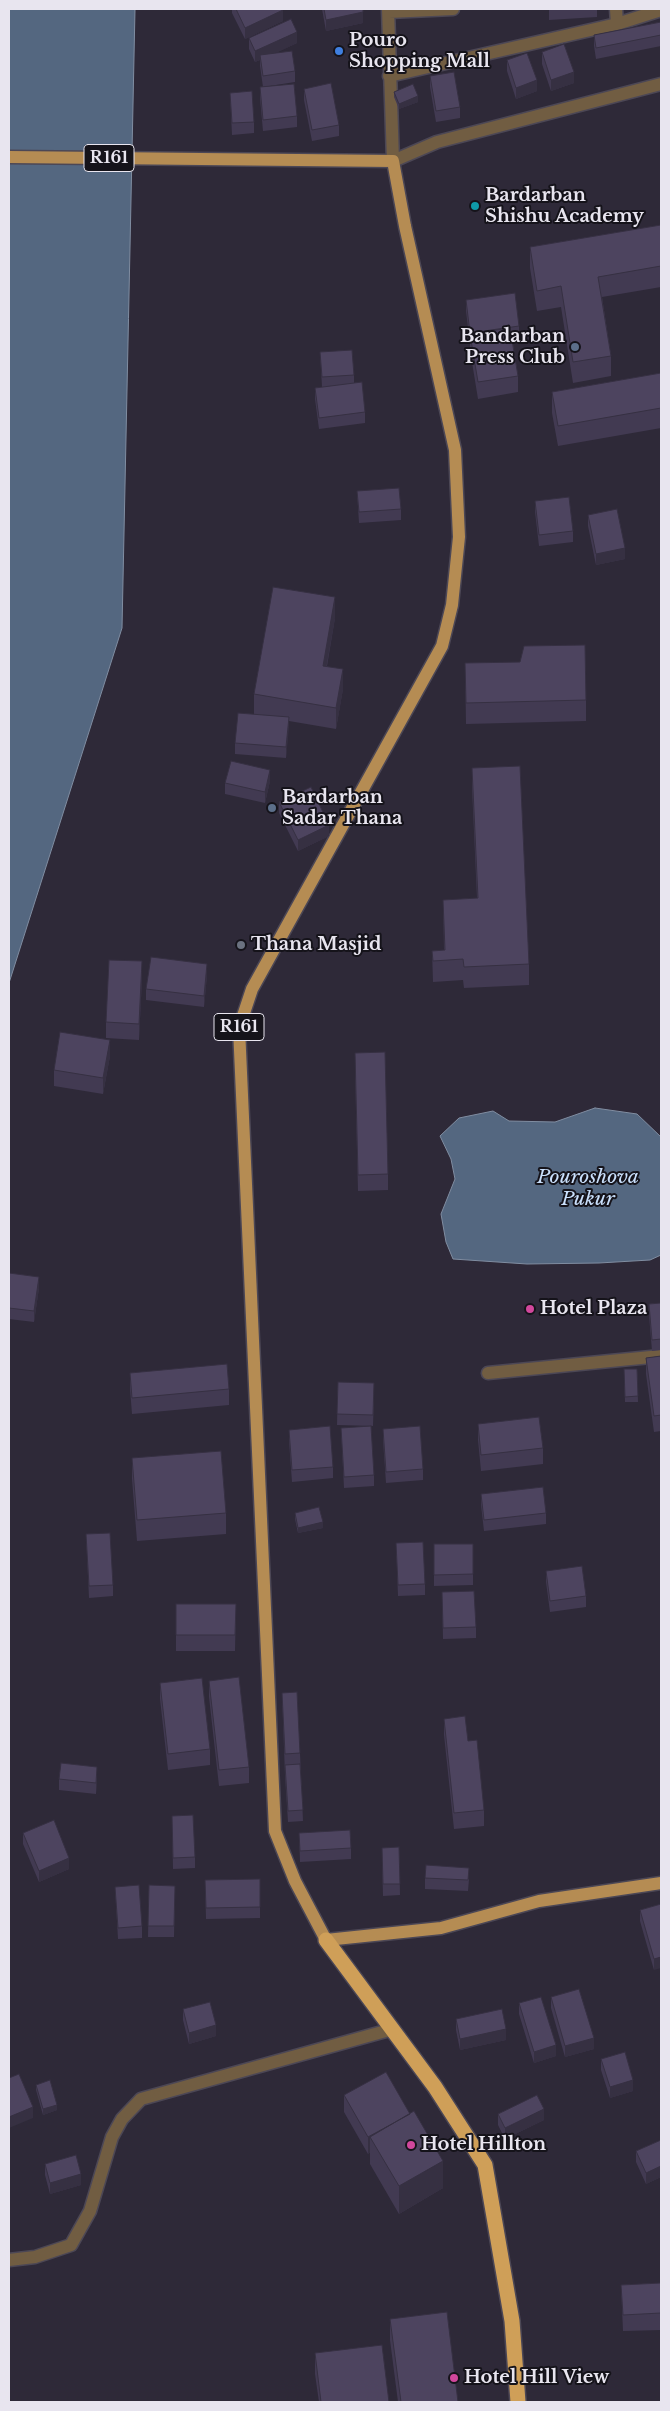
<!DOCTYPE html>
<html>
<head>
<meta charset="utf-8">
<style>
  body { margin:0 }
  #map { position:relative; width:670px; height:2411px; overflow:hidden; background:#2e2938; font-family:"Libre Baskerville",serif }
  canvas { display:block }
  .frame { position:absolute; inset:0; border:10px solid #e8e5ef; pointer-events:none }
</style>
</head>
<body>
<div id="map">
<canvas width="670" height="2411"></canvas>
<div class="frame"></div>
</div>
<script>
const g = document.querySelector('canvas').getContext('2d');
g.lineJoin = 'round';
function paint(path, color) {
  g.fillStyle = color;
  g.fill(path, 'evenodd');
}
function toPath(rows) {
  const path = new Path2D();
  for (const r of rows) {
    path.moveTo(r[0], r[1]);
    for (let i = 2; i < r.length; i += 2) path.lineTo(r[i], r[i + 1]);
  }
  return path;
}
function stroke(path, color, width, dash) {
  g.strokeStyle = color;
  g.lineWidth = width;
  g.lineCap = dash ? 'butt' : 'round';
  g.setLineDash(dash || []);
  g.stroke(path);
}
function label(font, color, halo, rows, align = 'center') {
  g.font = font + ' "Libre Baskerville",serif';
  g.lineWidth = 4;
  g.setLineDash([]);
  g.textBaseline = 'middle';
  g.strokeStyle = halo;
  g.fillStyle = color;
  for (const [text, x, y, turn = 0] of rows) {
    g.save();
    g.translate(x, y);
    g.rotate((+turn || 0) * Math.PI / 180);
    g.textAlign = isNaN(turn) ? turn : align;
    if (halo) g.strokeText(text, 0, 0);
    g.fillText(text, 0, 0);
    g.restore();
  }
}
const water = toPath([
  [9,9,135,9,122,628,9,983,9,9],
  [595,1108,637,1114,661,1137,661,1255,650,1260,599,1263,527,1264,453,1259,446,1242,441,1214,455,1179,451,1159,440,1136,459,1118,493,1111,509,1121,555,1122,595,1108]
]);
paint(water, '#546780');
stroke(water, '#808da1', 1);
const minor = toPath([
  [388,9,393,161,437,142,661,84],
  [616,9,617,24],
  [389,12,453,9],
  [389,76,617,24,661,10],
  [488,1373,661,1356],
  [9,2260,35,2257,71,2245,90,2211,112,2137,122,2119,141,2099,393,2029]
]);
const major = toPath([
  [9,157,393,161,405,226,455,450,459,537,452,605,442,646,252,989,239,1028,275,1831,295,1881,326,1940,441,1928,539,1901,661,1883]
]);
const highway = toPath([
  [326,1940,435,2087,485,2165,512,2321,518,2402]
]);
stroke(minor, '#4c4755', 15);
stroke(major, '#4c4755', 15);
stroke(highway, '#4c4755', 18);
stroke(minor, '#715d42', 12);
stroke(major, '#b58c53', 12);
stroke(highway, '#cf9f58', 15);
paint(toPath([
  [232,9,282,9,283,21,245,39,232,13],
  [322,9,363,9,363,23,326,31],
  [549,9,597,9,597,17,549,20],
  [661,22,661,46,596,59,594,46,594,35],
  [249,38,297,43,275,53,295,71,295,82,263,87,260,66,260,60,255,62,249,49],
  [542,52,574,83,551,91,542,64],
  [507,60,537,91,516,99,507,71],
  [430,76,460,107,460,118,436,122,430,87],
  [260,87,297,116,297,127,263,131,260,98],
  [304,89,339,125,339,136,312,141,304,100],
  [394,92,418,102,399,109,394,97],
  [230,93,254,122,254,133,232,135],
  [661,225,661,287,602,297,611,356,611,376,573,383,561,307,537,311,530,268,530,247],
  [466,300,519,326,519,337,512,338,518,376,518,392,478,399,470,350,470,344,466,311],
  [320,352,354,375,354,383,365,412,365,423,319,429,315,399,315,388,322,387],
  [661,373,661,431,661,428,558,446,552,413,552,392],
  [357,491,401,509,401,520,359,523],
  [535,501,573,531,573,542,539,546,535,512],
  [588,515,625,559,596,565,588,526],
  [335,618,327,666,343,689,336,729,289,721,286,758,235,754,235,743,254,714,254,694],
  [465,663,586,700,586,721,466,724],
  [472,768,529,964,529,985,464,988,463,980,433,982,432,951,444,950,443,900,477,898,472,788],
  [270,781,265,803,225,794,225,783],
  [279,802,329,836,298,851,279,813],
  [207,975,204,1007,146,1000,146,989],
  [142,978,139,1040,106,1038,106,1022],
  [110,1056,103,1094,54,1086,54,1070],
  [355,1069,388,1174,388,1190,358,1191],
  [9,1273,39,1288,34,1322,9,1319],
  [661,1303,661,1350,652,1351,649,1315,649,1304],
  [661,1356,661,1431,654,1432,646,1374,646,1358],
  [624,1369,637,1369,638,1402,625,1402],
  [130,1373,229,1389,229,1405,132,1414,130,1389],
  [338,1382,374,1394,373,1426,337,1425],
  [478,1424,543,1448,543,1464,481,1471,478,1440],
  [341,1428,374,1475,374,1486,344,1488],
  [383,1429,423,1469,423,1480,386,1483,383,1440],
  [289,1430,333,1467,333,1478,292,1482,289,1441],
  [132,1458,226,1513,226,1534,137,1541,132,1479],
  [481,1494,546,1513,546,1524,484,1531,481,1505],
  [295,1513,323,1528,298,1533,295,1519],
  [86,1534,113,1585,113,1596,89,1598],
  [396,1543,425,1584,425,1595,398,1596],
  [434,1544,473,1544,473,1585,434,1586],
  [546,1571,586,1596,586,1607,550,1612,546,1582],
  [442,1592,476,1627,476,1638,443,1639],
  [176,1604,236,1604,235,1651,176,1651],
  [209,1681,249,1767,249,1783,219,1786,209,1697],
  [160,1683,210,1749,210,1765,168,1770,160,1699],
  [282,1693,300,1753,303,1821,288,1822,285,1776],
  [444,1719,468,1741,484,1810,484,1826,454,1829,444,1735],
  [97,1778,96,1794,59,1790,59,1779],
  [172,1816,195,1857,195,1868,173,1869],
  [23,1833,69,1869,39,1882,23,1844],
  [299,1833,351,1848,351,1859,300,1862],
  [399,1847,400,1895,383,1896,382,1859],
  [425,1878,469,1879,468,1891,425,1889],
  [260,1879,260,1918,206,1919,205,1880],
  [149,1885,175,1886,174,1937,148,1937],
  [115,1887,142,1926,142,1938,118,1939],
  [661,1904,654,1970,640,1921,640,1910],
  [660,1970,661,1970,661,1991,660,1986],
  [551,1997,594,2049,565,2057,551,2008],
  [519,2003,556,2056,534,2063,519,2014],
  [183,2009,216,2036,189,2044,183,2020],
  [456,2019,506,2040,460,2050,456,2030],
  [601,2059,633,2091,610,2098,601,2070],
  [36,2085,57,2110,43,2115,36,2090],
  [344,2095,443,2188,399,2214,370,2164,370,2152,368,2154,344,2112],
  [498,2114,544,2120,505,2139,498,2125],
  [661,2140,661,2177,646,2184,636,2162,636,2151],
  [45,2164,81,2185,50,2194,45,2175],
  [661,2283,661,2330,623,2331,621,2285],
  [390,2319,458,2402,398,2402,390,2340],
  [315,2353,389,2402,319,2402,315,2374]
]), '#423a52');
paint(toPath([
  [283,10,283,21,245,39,245,28],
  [363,12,363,23,326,31,326,20],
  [297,32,297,43,261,60,260,55,260,60,255,62,255,51],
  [574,72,574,83,551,91,551,80],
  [537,80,537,91,516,99,516,88],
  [418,96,418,102,399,109,399,104],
  [625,548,625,559,596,565,596,554],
  [335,597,335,618,323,686,323,666],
  [343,669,343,689,336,729,336,708],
  [289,717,289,728,286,758,286,747],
  [270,770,270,781,265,803,265,792],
  [329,825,329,836,298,851,298,840],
  [142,961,142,978,139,1040,139,1024],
  [207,964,207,975,204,1007,204,996],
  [110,1040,110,1056,103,1094,103,1078],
  [39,1277,39,1288,34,1322,34,1311],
  [323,1522,323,1528,298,1533,298,1528],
  [97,1767,97,1778,96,1794,96,1783],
  [69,1858,69,1869,39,1882,39,1871],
  [661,1957,661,1968,654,1970,654,1959],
  [216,2025,216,2036,189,2044,189,2033],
  [506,2029,506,2040,460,2050,460,2039],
  [594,2038,594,2049,565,2057,565,2046],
  [556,2045,556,2056,534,2063,534,2052],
  [633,2080,633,2091,610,2098,610,2087],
  [57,2105,57,2110,43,2115,43,2109],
  [33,2107,33,2118,9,2128,9,2117],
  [544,2109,544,2120,505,2139,505,2128],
  [410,2114,370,2137,370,2152,368,2154,368,2137],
  [443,2161,443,2188,399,2214,399,2186],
  [661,2166,661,2177,646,2184,646,2173],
  [81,2174,81,2185,50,2194,50,2183]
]), '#363042');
const building = toPath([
  [236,9,282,9,283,10,245,28,236,9],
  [324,9,363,9,363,12,326,20,324,9],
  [291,19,297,32,255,51,249,38,291,19],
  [661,22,661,35,596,48,594,35,661,22],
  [564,44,574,72,551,80,542,52,564,44],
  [292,51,295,71,263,76,260,55,292,51],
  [527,53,537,80,516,88,507,60,527,53],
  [454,72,460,107,436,111,430,76,454,72],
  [331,83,339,125,312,130,304,89,331,83],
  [294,84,297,116,263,120,260,87,294,84],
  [413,84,418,96,399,104,394,92,413,84],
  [252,91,254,122,232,123,230,93,252,91],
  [661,225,661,266,598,277,611,356,573,362,561,286,537,291,530,247,661,225],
  [515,293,519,326,470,333,466,300,515,293],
  [510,328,518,376,478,382,470,334,510,328],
  [352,350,354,375,322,377,320,352,352,350],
  [661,373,661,411,661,408,558,426,552,392,661,373],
  [362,382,365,412,319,418,315,388,362,382],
  [399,488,401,509,359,512,357,491,399,488],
  [569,497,573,531,539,535,535,501,569,497],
  [617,509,625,548,596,554,588,515,617,509],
  [273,587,335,597,323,666,343,669,336,708,254,694,273,587],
  [585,645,586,700,466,703,465,663,520,662,524,646,585,645],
  [238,713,289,717,286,747,235,743,238,713],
  [231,761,270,770,265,792,225,783,231,761],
  [520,766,529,964,464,967,463,959,433,961,432,951,445,950,443,900,478,898,472,768,520,766],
  [311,787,329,825,298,840,279,802,311,787],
  [151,957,207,964,204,996,146,989,151,957],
  [109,960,142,961,139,1024,106,1022,109,960],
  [60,1032,110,1040,103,1078,54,1070,60,1032],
  [385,1052,388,1174,358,1175,355,1053,385,1052],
  [9,1273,39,1277,34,1311,9,1308,9,1273],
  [661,1303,661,1339,652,1340,649,1304,661,1303],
  [661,1356,661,1415,654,1416,646,1358,661,1356],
  [227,1364,229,1389,132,1398,130,1373,227,1364],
  [624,1369,637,1369,638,1396,625,1397,624,1369],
  [338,1382,374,1383,373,1415,337,1414,338,1382],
  [539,1417,543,1448,481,1455,478,1424,539,1417],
  [330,1426,333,1467,292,1470,289,1430,330,1426],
  [371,1426,374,1475,344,1477,341,1428,371,1426],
  [420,1426,423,1469,386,1472,383,1429,420,1426],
  [221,1451,226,1513,137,1520,132,1458,221,1451],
  [543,1487,546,1513,484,1520,481,1494,543,1487],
  [319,1507,323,1522,298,1528,295,1513,319,1507],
  [110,1533,113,1585,89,1586,86,1534,110,1533],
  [423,1542,425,1584,398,1585,396,1543,423,1542],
  [434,1544,473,1544,473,1574,434,1575,434,1544],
  [582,1566,586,1596,550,1601,546,1571,582,1566],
  [474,1591,476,1627,443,1628,442,1592,474,1591],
  [176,1604,236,1604,235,1635,176,1635,176,1604],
  [239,1677,249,1767,219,1770,209,1681,239,1677],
  [202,1678,210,1749,168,1754,160,1683,202,1678],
  [297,1692,300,1753,285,1754,282,1693,297,1692],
  [465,1716,468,1741,477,1740,484,1810,454,1813,444,1719,465,1716],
  [61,1763,97,1767,96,1783,59,1779,61,1763],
  [300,1764,303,1810,288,1811,285,1765,300,1764],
  [193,1815,195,1857,173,1858,172,1816,193,1815],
  [54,1820,69,1858,39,1871,23,1833,54,1820],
  [350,1830,351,1848,300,1851,299,1833,350,1830],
  [399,1847,400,1884,383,1884,382,1848,399,1847],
  [426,1865,469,1868,468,1880,425,1878,426,1865],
  [260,1879,260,1907,206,1908,205,1880,260,1879],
  [139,1885,142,1926,118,1928,115,1887,139,1885],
  [149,1885,175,1886,174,1926,148,1926,149,1885],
  [661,1904,661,1957,654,1959,640,1910,661,1904],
  [579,1989,594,2038,565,2046,551,1997,579,1989],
  [541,1997,556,2045,534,2052,519,2003,541,1997],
  [210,2002,216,2025,189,2033,183,2009,210,2002],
  [502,2009,506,2029,460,2039,456,2019,502,2009],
  [625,2052,633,2080,610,2087,601,2059,625,2052],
  [386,2072,410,2114,368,2137,344,2095,386,2072],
  [19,2074,33,2107,9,2117,9,2078,19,2074],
  [50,2080,57,2105,43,2109,36,2085,50,2080],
  [537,2095,544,2109,505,2128,498,2114,537,2095],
  [414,2111,443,2161,399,2186,370,2137,414,2111],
  [661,2140,661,2166,646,2173,636,2151,661,2140],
  [76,2155,81,2174,50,2183,45,2164,76,2155],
  [661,2283,661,2313,623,2315,621,2285,661,2283],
  [447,2312,458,2402,401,2402,390,2319,447,2312],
  [382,2345,389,2402,321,2402,315,2353,382,2345]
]);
paint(building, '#4d445f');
stroke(building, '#363042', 1);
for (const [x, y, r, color] of [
  [339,51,5,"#3f7fe0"],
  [475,206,5,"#0f9aa8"],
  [575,347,5,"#5c6f8a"],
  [272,808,5,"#5c6f8a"],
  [241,945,5,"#6b7280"],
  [530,1309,5,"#d1479c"],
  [411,2145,5,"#d1479c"],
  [454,2378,5,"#d1479c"]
]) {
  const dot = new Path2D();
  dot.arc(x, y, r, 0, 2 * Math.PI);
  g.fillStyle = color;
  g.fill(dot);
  stroke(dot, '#15131a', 2);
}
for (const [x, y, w] of [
  [109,158,50],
  [239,1027,50]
]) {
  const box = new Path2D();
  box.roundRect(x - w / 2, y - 13.5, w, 27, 4);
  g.fillStyle = '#15131a';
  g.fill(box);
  stroke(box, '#e8e5ef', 1);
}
label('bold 16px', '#e8e5ef', null, [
  ["R161",109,158],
  ["R161",239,1027]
]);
label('bold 18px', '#e8e5ef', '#15131a', [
  ["Pouro",349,41],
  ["Shopping Mall",349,62],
  ["Bardarban",485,196],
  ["Shishu Academy",485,217],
  ["Bandarban",565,337,"right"],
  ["Press Club",565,358,"right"],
  ["Bardarban",282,798],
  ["Sadar Thana",282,819],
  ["Thana Masjid",251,945],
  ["Hotel Plaza",540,1309],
  ["Hotel Hillton",421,2145],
  ["Hotel Hill View",464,2378]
], 'left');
label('italic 19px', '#cae0fc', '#15131a', [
  ["Pouroshova",588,1178],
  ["Pukur",588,1200]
]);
</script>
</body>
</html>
